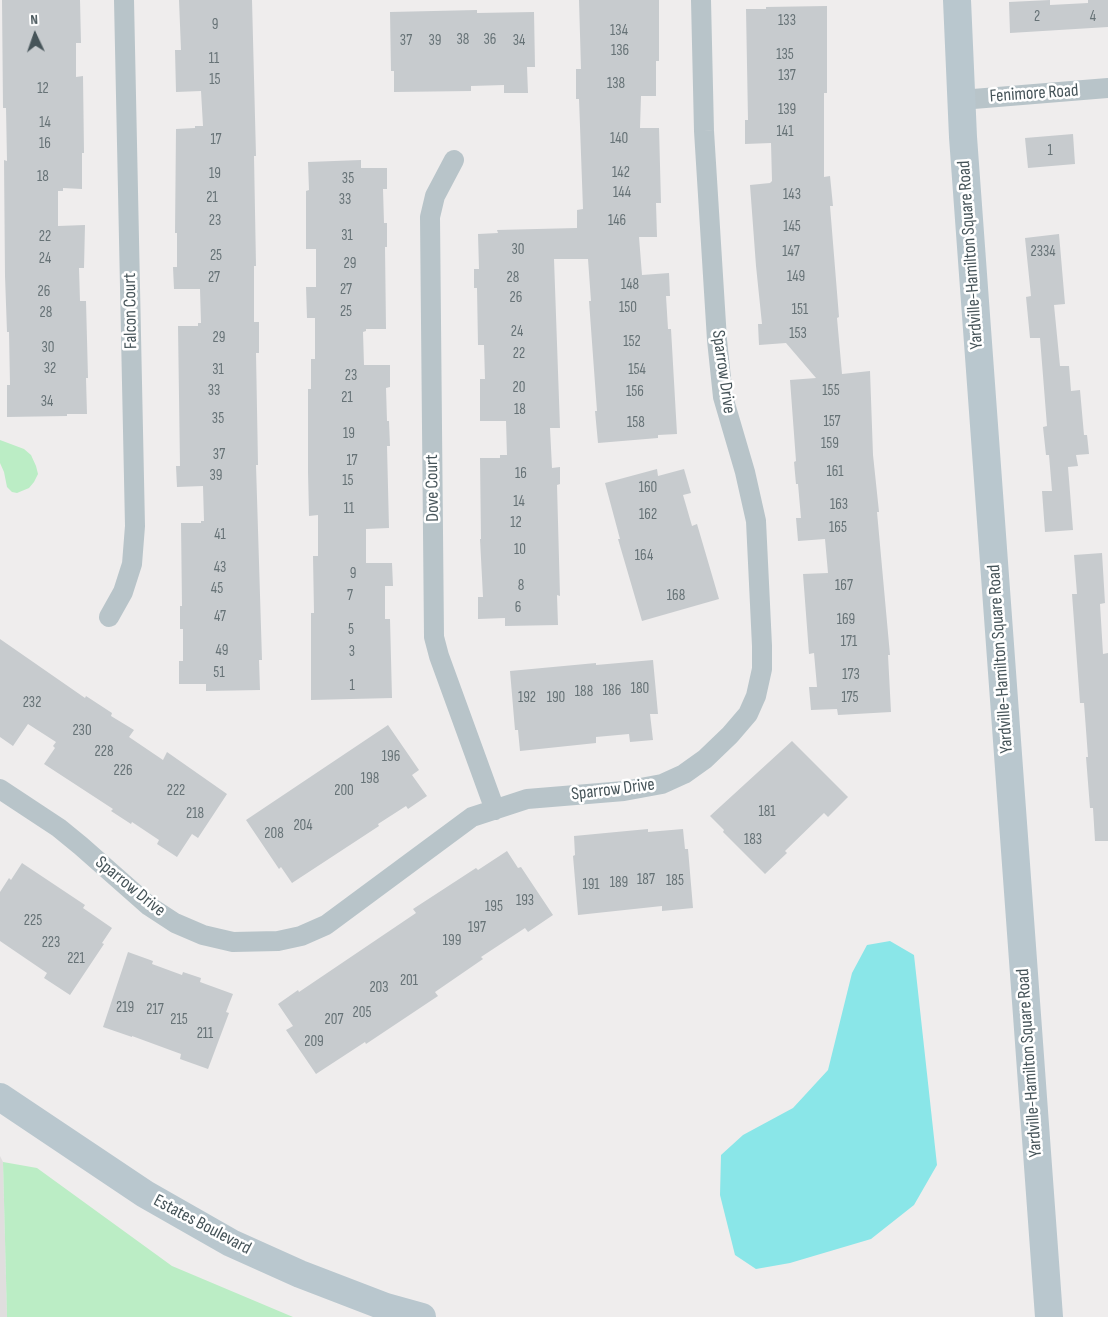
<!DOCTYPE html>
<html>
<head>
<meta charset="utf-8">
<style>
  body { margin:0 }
  #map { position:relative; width:1108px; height:1317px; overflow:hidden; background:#efeded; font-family:"Sofia Sans Condensed",sans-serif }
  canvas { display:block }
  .north { position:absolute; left:10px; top:10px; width:50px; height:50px; -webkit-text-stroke:4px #fff; paint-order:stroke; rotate:357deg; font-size:14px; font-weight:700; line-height:20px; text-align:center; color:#465459 }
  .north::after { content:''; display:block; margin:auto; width:18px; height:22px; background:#465459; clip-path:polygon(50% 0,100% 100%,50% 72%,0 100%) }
</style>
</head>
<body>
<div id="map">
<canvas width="1108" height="1317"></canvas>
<div class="north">N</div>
</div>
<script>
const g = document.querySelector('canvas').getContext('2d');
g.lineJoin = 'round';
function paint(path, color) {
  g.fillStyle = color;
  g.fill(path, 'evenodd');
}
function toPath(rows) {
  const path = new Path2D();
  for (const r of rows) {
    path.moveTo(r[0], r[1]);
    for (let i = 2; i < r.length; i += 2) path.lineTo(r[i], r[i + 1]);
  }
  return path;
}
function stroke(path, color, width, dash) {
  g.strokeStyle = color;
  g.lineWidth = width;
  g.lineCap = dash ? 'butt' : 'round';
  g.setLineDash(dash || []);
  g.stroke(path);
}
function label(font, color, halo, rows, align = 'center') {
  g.font = font + ' "Sofia Sans Condensed",sans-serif';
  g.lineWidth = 5;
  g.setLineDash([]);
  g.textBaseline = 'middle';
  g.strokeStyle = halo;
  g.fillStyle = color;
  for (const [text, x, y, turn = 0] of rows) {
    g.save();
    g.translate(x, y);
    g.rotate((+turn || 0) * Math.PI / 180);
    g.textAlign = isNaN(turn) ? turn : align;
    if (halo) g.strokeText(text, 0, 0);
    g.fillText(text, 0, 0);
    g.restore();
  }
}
paint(toPath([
  [0,1156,3,1162,7,1317,0,1317]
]), '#e0dede');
paint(toPath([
  [0,440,24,449,31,455,36,466,38,474,34,482,29,488,17,493,12,492,7,487,4,472,0,463],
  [3,1162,37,1168,172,1266,293,1317,7,1317]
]), '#bbedc5');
paint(toPath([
  [890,941,914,955,937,1165,914,1205,871,1239,790,1263,756,1269,735,1255,720,1195,721,1155,743,1135,793,1108,828,1070,852,973,867,945]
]), '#8ae6e8');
paint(toPath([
  [2,0,80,0,81,43,76,43,76,77,83,76,84,153,82,153,82,189,63,188,63,191,58,191,58,226,85,225,84,268,79,268,80,301,86,301,88,378,86,378,87,414,67,414,67,416,7,417,7,385,10,385,9,332,7,332,5,276,4,160,7,161,6,108,3,108],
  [179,0,252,0,256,156,254,156,256,266,254,266,254,322,259,322,259,353,256,353,258,465,256,465,262,660,259,660,260,690,206,691,206,684,179,684,179,661,183,661,183,629,180,629,180,606,182,606,181,523,201,523,201,521,204,521,203,486,177,487,176,466,180,466,178,326,198,326,198,323,201,323,200,289,174,289,173,267,177,267,177,233,175,233,176,129,195,128,195,126,203,126,201,91,176,92,175,50,181,50],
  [579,0,659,0,659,61,656,61,656,96,641,96,640,128,659,128,661,203,656,203,657,237,639,237,642,275,669,273,670,296,666,296,668,329,671,329,677,434,658,435,658,438,598,443,595,411,597,411,589,301,591,301,588,259,554,259,560,428,550,428,552,468,560,467,560,484,557,485,560,596,557,595,558,625,505,626,505,618,478,619,478,597,483,597,480,539,481,539,480,458,500,458,500,455,507,455,506,421,480,421,480,379,485,379,484,345,478,345,477,288,474,288,474,269,479,269,478,234,498,233,497,230,577,228,577,210,583,209,579,99,576,99,576,69,581,69],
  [1050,0,1050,5,1088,3,1088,0,1108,0,1108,27,1010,33,1009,2],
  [827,6,827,93,824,93,824,177,830,176,833,206,830,206,839,317,837,318,842,374,870,371,873,455,879,512,877,512,890,655,888,655,891,712,838,715,837,709,811,710,809,687,817,687,814,653,809,654,803,574,828,573,825,539,798,541,796,518,801,518,798,484,796,484,794,462,796,461,790,380,816,378,786,343,759,345,758,324,762,324,756,266,750,185,770,183,772,181,771,143,745,144,745,120,748,120,746,9,766,9,766,7],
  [477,10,477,13,534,12,535,67,527,67,528,93,504,93,504,85,471,86,471,91,394,92,394,71,391,71,390,12],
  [1073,134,1075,164,1028,168,1025,138],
  [361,160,361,168,387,168,387,189,383,189,384,223,387,223,387,247,385,247,386,329,366,329,366,331,363,332,364,365,390,365,390,387,386,388,387,421,389,421,390,446,387,446,389,528,366,529,366,563,392,563,393,586,385,586,385,619,390,619,392,698,311,700,311,613,314,613,313,556,318,556,318,515,309,516,308,472,308,389,311,389,311,359,315,359,315,318,307,318,306,287,316,287,316,249,306,249,306,191,309,190,308,162],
  [1059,234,1065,304,1054,305,1060,366,1069,366,1071,391,1080,390,1084,435,1087,435,1089,454,1076,455,1078,466,1068,467,1073,530,1045,532,1042,491,1052,491,1049,455,1046,455,1043,427,1047,426,1040,338,1030,338,1026,297,1031,296,1025,238],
  [657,469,658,476,684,469,691,493,683,495,692,526,697,524,719,599,642,621,618,539,620,539,605,483],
  [1102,553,1105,603,1100,604,1103,654,1108,653,1108,841,1095,841,1093,808,1090,808,1086,757,1088,757,1084,703,1080,703,1072,594,1077,594,1074,555],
  [0,639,85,698,86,696,112,713,111,716,134,730,129,737,163,760,167,752,227,794,198,838,192,834,177,857,157,844,159,840,132,822,131,824,111,811,113,809,44,764,55,748,53,746,56,742,28,724,13,746,0,737],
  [653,660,658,714,650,714,653,740,630,742,629,734,596,737,596,743,520,751,518,730,515,730,510,671,596,663,596,665],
  [388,725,419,770,412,775,427,796,408,809,406,806,378,824,379,826,292,883,281,867,279,869,246,820],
  [792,741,848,797,828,817,824,813,785,851,787,853,765,874,723,832,724,830,710,816],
  [648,829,648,832,683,829,685,849,688,849,693,908,662,911,662,906,578,915,573,856,575,855,574,836],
  [507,851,518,868,521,867,553,915,528,932,525,928,481,957,483,959,435,992,438,996,366,1044,365,1042,316,1074,286,1030,293,1026,278,1004,298,990,299,992,416,913,413,909,433,896,476,868,478,870],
  [22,863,85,905,83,908,112,928,102,943,104,944,70,995,44,978,47,973,0,941,0,892,9,878,11,880],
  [128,952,153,961,152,964,182,975,183,972,201,978,200,982,233,994,226,1012,229,1013,208,1069,180,1059,181,1054,132,1036,132,1037,103,1027]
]), '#c7cbce');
stroke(toPath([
  [961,100,1108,88],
  [454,160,435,196,430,217,434,637,439,656,495,810],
  [109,617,123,592,132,564,135,526,124,0],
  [0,789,59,828,81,846,149,906,175,923,203,935,233,942,278,941,301,936,326,925,472,817,527,799,624,791,662,784,684,774,705,759,730,735,748,714,756,696,762,669,762,646,756,521,745,472,723,397,717,340,704,131,701,0]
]), '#b8c4c9', 20);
stroke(toPath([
  [957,0,963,137,1049,1317],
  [0,1097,145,1194,231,1243,300,1274,386,1307,422,1317]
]), '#b9c7ce', 28);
label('15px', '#667276', null, [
  ["2",1037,17],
  ["4",1093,17],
  ["133",787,21],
  ["9",215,25],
  ["134",619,31],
  ["38",463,40],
  ["36",490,40],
  ["37",406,41],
  ["39",435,41],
  ["34",519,41],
  ["136",620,51],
  ["135",785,55],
  ["11",214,59],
  ["137",787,76],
  ["15",215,80],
  ["138",616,84],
  ["12",43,89],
  ["139",787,110],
  ["14",45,123],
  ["141",785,132],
  ["140",619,139],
  ["17",216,140],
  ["16",45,144],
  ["1",1050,151],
  ["142",621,173],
  ["19",215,174],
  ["18",43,177],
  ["35",348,179],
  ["144",622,193],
  ["143",792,195],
  ["21",212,198],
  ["33",345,200],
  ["23",215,221],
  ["146",617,221],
  ["145",792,227],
  ["31",347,236],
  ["22",45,237],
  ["30",518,250],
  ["147",791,252],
  ["2334",1043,252],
  ["25",216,256],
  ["24",45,259],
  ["29",350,264],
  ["149",796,277],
  ["27",214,278],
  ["28",513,278],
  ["148",630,285],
  ["27",346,290],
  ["26",44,292],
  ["26",516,298],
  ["150",628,308],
  ["151",800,310],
  ["25",346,312],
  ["28",46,313],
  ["24",517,332],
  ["153",798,334],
  ["29",219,338],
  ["152",632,342],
  ["30",48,348],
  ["22",519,354],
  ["32",50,369],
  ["31",218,370],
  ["154",637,370],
  ["23",351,376],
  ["20",519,388],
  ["33",214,391],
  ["155",831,391],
  ["156",635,392],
  ["21",347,398],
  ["34",47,402],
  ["18",520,410],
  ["35",218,419],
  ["157",832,422],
  ["158",636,423],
  ["19",349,434],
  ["159",830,444],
  ["37",219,455],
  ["17",352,461],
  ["161",835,472],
  ["16",521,474],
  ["39",216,476],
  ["15",348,481],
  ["160",648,488],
  ["14",519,502],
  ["163",839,505],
  ["11",349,509],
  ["162",648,515],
  ["12",516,523],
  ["165",838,528],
  ["41",220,535],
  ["10",520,550],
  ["164",644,556],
  ["43",220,568],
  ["9",353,574],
  ["8",521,586],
  ["167",844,586],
  ["45",217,589],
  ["7",350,596],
  ["168",676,596],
  ["6",518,608],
  ["47",220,617],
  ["169",846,620],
  ["5",351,630],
  ["171",849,642],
  ["49",222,651],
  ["3",352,652],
  ["51",219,673],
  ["173",851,675],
  ["1",352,686],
  ["180",640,689],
  ["186",612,691],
  ["188",584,692],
  ["192",527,698],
  ["190",556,698],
  ["175",850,698],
  ["232",32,703],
  ["230",82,731],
  ["228",104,752],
  ["196",391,757],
  ["226",123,771],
  ["198",370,779],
  ["222",176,791],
  ["200",344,791],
  ["181",767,812],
  ["218",195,814],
  ["204",303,826],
  ["208",274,834],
  ["183",753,840],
  ["187",646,880],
  ["185",675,881],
  ["189",619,883],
  ["191",591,885],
  ["193",525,901],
  ["195",494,907],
  ["225",33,921],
  ["197",477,928],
  ["199",452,941],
  ["223",51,943],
  ["221",76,959],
  ["201",409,981],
  ["203",379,988],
  ["219",125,1008],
  ["217",155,1010],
  ["205",362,1013],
  ["215",179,1020],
  ["207",334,1020],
  ["211",205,1034],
  ["209",314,1042]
]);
label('18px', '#465459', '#fff', [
  ["Fenimore Road",1034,94,-4],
  ["Yardville-Hamilton Square Road",971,255,-94],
  ["Falcon Court",131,311,-91],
  ["Sparrow Drive",723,372,82],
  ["Dove Court",433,488,-91],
  ["Yardville-Hamilton Square Road",1001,659,-94],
  ["Sparrow Drive",613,790,-7],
  ["Sparrow Drive",130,887,39],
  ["Yardville-Hamilton Square Road",1030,1063,-94],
  ["Estates Boulevard",202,1225,28]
]);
</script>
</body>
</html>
